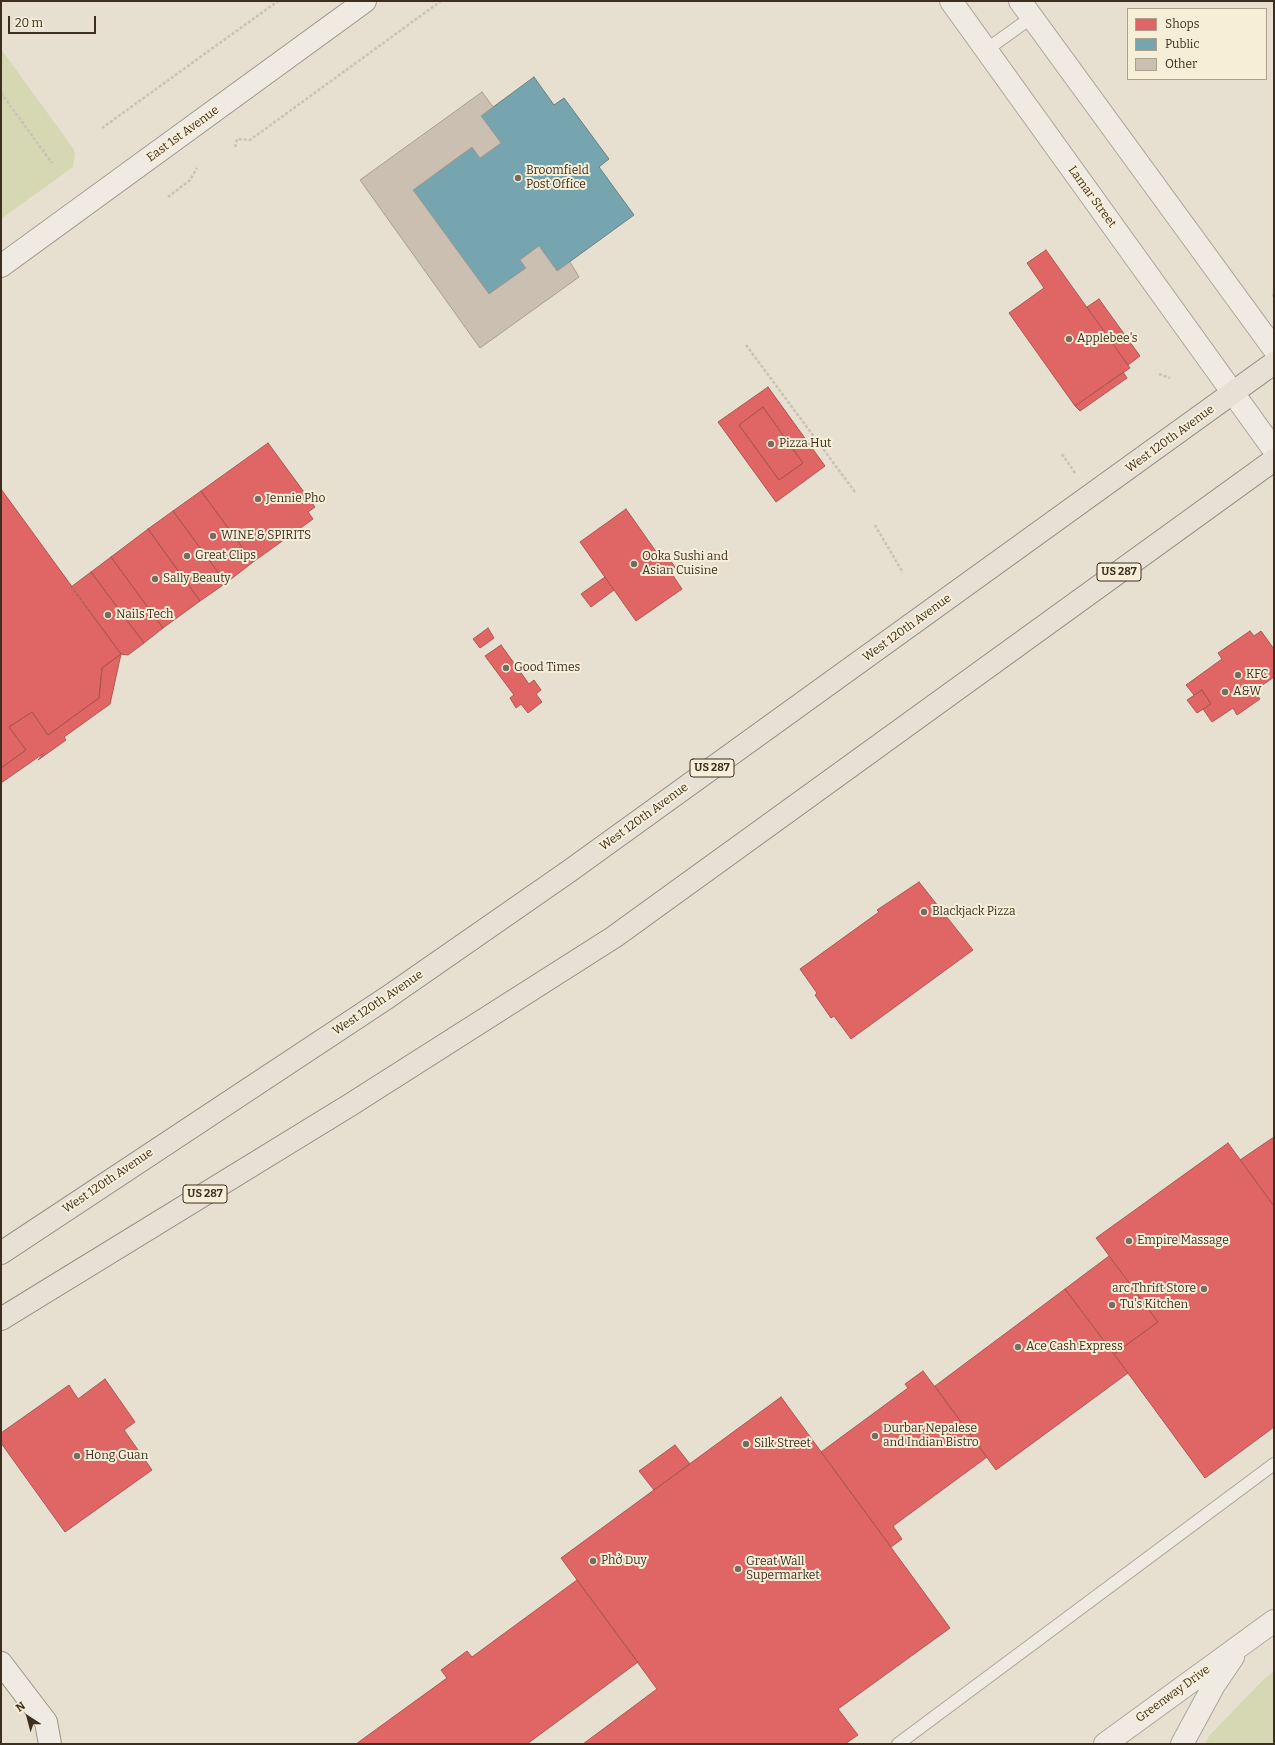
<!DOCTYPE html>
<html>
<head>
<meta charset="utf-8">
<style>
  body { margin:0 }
  #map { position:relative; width:1275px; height:1745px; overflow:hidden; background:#e7e0d1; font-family:Bitter,serif }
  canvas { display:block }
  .frame { position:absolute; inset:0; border:2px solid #3d2e20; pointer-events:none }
  .legend { position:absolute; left:1127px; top:8px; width:140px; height:72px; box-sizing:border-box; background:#f7eed8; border:1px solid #ada18e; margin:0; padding:5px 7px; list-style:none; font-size:12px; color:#3d2e20 }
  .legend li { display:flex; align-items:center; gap:8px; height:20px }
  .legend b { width:20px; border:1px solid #ada18e }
  .north { position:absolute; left:8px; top:1697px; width:40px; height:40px; -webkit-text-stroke:3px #f7eed8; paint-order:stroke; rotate:324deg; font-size:11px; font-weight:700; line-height:16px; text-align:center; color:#3d2e20 }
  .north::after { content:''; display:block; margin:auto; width:14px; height:18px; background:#3d2e20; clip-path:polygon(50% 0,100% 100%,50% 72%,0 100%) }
  .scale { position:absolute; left:8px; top:16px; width:88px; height:18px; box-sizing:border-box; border:2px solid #3d2e20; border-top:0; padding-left:5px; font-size:12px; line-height:14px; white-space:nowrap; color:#3d2e20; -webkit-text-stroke:3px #f7eed8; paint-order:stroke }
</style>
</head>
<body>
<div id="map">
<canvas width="1275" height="1745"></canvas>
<div class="frame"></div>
<ul class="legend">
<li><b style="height:11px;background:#e06666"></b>Shops</li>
<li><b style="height:11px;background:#76a5af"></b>Public</li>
<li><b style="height:11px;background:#cbbfb2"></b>Other</li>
</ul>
<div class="north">N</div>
<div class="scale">20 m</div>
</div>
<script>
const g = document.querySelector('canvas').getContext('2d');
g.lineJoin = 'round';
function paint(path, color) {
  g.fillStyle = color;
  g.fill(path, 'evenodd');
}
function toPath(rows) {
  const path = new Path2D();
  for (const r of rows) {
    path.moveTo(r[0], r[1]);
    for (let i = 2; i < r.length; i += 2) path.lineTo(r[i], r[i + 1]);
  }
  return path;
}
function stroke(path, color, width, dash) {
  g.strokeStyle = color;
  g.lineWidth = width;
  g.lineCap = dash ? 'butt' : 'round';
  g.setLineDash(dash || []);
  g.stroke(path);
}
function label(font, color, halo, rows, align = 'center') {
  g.font = font + ' Bitter,serif';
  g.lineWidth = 4;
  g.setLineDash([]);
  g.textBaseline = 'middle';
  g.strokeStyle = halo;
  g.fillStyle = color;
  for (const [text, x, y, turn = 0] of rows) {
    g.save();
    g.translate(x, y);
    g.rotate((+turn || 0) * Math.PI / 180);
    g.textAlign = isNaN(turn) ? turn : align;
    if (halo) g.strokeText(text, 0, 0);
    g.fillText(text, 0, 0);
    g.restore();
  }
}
paint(toPath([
  [1,49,73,148,75,154,73,167,1,219],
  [1274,1671,1274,1744,1205,1744,1209,1736,1264,1679]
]), '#d6d7b3');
const shops = toPath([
  [1046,250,1130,368,1075,406,1009,313,1044,288,1027,263,1046,250],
  [1099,299,1140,356,1128,365,1087,307,1099,299],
  [1123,372,1127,378,1080,411,1075,406,1123,372],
  [768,387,825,466,776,502,718,422,768,387],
  [763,407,803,463,779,480,739,425,763,407],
  [763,407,803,463,779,480,739,425,763,407],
  [268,443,315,507,308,512,313,519,253,562,201,491,268,443],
  [1,489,121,654,102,668,99,698,48,735,32,712,9,727,26,750,1,768,1,489],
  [201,491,253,562,226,583,173,511,201,491],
  [626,509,662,560,667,556,675,567,670,571,682,589,636,621,580,542,626,509],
  [173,511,226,583,200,601,148,529,173,511],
  [148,529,200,601,163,628,111,557,148,529],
  [111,557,163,628,144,643,91,572,111,557],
  [91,572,144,643,128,655,121,654,71,587,91,572],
  [605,577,614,590,591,607,581,594,605,577],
  [488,628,494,638,480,648,473,639,488,628],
  [1250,631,1254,636,1261,631,1274,649,1274,677,1254,691,1260,699,1237,715,1233,708,1212,722,1203,709,1211,704,1202,690,1194,695,1186,685,1222,659,1218,653,1250,631],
  [501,645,529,684,534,680,541,690,536,694,542,702,528,713,521,704,516,708,510,698,514,695,485,656,501,645],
  [121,654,110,704,64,737,66,740,38,760,44,753,1,783,1,768,26,750,9,727,32,712,48,735,99,698,102,668,121,654],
  [1202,690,1211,704,1197,713,1187,700,1202,690],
  [919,882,973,950,851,1039,834,1016,831,1018,815,995,817,993,800,969,879,912,877,910,919,882],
  [1274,1137,1274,1206,1240,1160,1274,1137],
  [1228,1143,1274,1206,1274,1427,1205,1478,1114,1354,1158,1322,1096,1238,1228,1143],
  [1109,1256,1158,1322,1114,1354,1065,1289,1109,1256],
  [1065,1289,1128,1373,996,1470,935,1386,1065,1289],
  [923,1371,987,1457,893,1526,902,1539,891,1547,821,1452,908,1388,905,1384,923,1371],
  [105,1379,135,1422,124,1430,152,1470,65,1532,1,1443,1,1433,69,1385,78,1399,105,1379],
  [781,1397,950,1628,838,1709,858,1735,845,1744,583,1744,657,1689,561,1558,781,1397],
  [675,1445,690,1464,654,1490,639,1471,675,1445],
  [577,1580,638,1662,527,1744,356,1744,447,1678,441,1670,467,1651,472,1657,577,1580]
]);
paint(shops, '#e06666');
stroke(shops, '#af5551', 1);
const public = toPath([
  [534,77,554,105,564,98,609,159,599,167,634,215,557,271,539,246,520,260,526,268,489,294,413,190,472,147,480,158,501,143,481,116,534,77]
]);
paint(public, '#76a5af');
stroke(public, '#658184', 1);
const building = toPath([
  [482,92,493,107,481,116,501,143,480,158,472,147,413,190,489,294,526,268,520,260,539,246,557,271,570,262,579,277,480,348,360,180,482,92]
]);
paint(building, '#cbbfb2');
stroke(building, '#a89c90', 1);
const lane = toPath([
  [986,50,1032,17],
  [898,1744,1274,1464]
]);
const street = toPath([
  [951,1,1274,450],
  [1020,1,1274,349],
  [1105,1744,1274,1621],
  [1182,1744,1214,1685,1233,1657]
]);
const secondary = toPath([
  [1,266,365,1],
  [1,1663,46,1722,50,1744]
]);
const primary = toPath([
  [1,1253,388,997,568,872,1274,363],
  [1,1319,350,1105,614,937,1274,460]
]);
stroke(lane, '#ada599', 14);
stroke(street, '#ada599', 24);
stroke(secondary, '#9c958a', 24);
stroke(primary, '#928b80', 24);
stroke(toPath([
  [1,93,52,163],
  [102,128,278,1],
  [235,147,237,139,250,140,441,1],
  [168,197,190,180,197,168],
  [1273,297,1274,291],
  [746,345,855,492],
  [1159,374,1170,378],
  [1062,454,1075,473],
  [875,525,903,573]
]), '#c8c2b9', 2.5, [3, 2]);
stroke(lane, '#efebe3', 12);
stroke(street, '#efebe3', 22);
stroke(secondary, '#efebe3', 22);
stroke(primary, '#e6e1d4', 22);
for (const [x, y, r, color] of [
  [518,178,4,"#786c5e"],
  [1069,339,4,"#786c5e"],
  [771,444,4,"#786c5e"],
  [258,499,4,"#786c5e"],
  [213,536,4,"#786c5e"],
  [187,556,4,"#786c5e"],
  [634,564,4,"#786c5e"],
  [155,579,4,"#786c5e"],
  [108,615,4,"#786c5e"],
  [506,668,4,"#786c5e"],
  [1238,675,4,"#786c5e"],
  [1225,692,4,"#786c5e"],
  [924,912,4,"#786c5e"],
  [1129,1241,4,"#786c5e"],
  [1204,1289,4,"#786c5e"],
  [1112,1305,4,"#786c5e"],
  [1018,1347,4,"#786c5e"],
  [875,1436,4,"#786c5e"],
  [746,1444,4,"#786c5e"],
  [77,1456,4,"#786c5e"],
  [593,1561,4,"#786c5e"],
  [738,1569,4,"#786c5e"]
]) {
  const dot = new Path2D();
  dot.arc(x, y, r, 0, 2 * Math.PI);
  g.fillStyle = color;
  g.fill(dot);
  stroke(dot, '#f7eed8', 1.5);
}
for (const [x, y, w] of [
  [1119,572,44],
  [712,768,44],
  [205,1194,44]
]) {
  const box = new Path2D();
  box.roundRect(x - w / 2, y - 9, w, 18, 3);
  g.fillStyle = '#f7eed8';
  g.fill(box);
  stroke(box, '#3d2e20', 1);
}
label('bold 11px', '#3d2e20', null, [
  ["US 287",1119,572],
  ["US 287",712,768],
  ["US 287",205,1194]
]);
label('12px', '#3d2e20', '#f7eed8', [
  ["East 1st Avenue",183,134,-36],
  ["Lamar Street",1092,197,54],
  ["West 120th Avenue",1170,439,-36],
  ["West 120th Avenue",907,628,-36],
  ["West 120th Avenue",644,817,-36],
  ["West 120th Avenue",378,1003,-34],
  ["West 120th Avenue",108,1181,-34],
  ["Greenway Drive",1173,1694,-36]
]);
label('12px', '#3d2e20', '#f7eed8', [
  ["Broomfield",526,171],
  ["Post Office",526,185],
  ["Applebee's",1077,339],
  ["Pizza Hut",779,444],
  ["Jennie Pho",266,499],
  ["WINE & SPIRITS",221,536],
  ["Great Clips",195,556],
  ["Ooka Sushi and",642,557],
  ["Asian Cuisine",642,571],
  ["Sally Beauty",163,579],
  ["Nails Tech",116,615],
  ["Good Times",514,668],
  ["KFC",1246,675],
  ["A&W",1233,692],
  ["Blackjack Pizza",932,912],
  ["Empire Massage",1137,1241],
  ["arc Thrift Store",1196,1289,"right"],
  ["Tu's Kitchen",1120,1305],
  ["Ace Cash Express",1026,1347],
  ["Durbar Nepalese",883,1429],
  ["and Indian Bistro",883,1443],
  ["Silk Street",754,1444],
  ["Hong Guan",85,1456],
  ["Phở Duy",601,1561],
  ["Great Wall",746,1562],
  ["Supermarket",746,1576]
], 'left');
</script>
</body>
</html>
